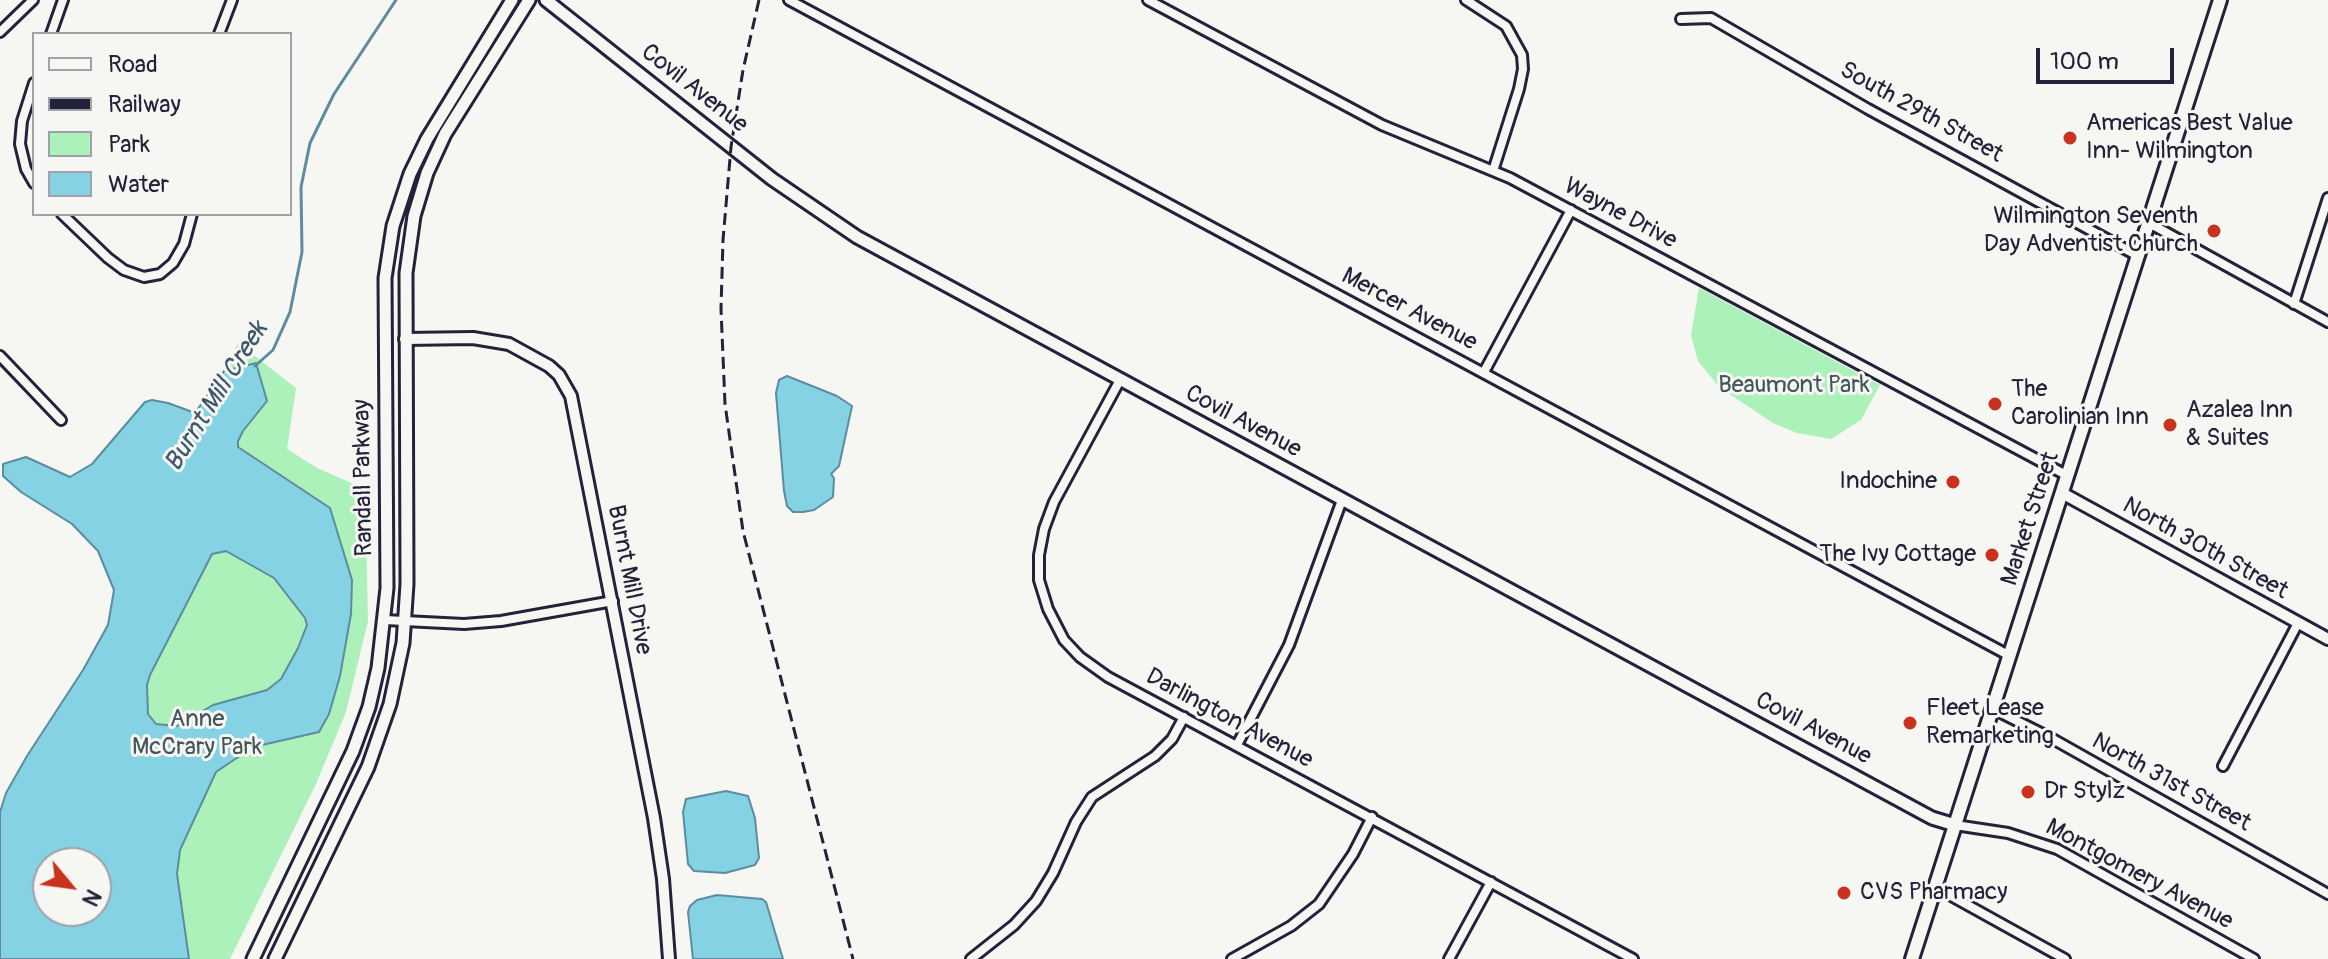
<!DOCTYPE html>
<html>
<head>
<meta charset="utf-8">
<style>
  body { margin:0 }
  #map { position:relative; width:2328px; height:959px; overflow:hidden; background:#f6f6f2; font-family:Pangolin,sans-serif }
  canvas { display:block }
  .legend { position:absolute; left:32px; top:32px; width:260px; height:184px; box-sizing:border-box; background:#f6f6f2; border:2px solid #a1a1a9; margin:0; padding:10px 14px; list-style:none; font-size:24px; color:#22223b }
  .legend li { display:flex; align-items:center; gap:16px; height:40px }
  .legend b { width:40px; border:2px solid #a1a1a9 }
  .north { position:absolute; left:32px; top:847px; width:80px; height:80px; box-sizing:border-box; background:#f6f6f2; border:2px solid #a1a1a9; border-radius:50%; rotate:119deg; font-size:22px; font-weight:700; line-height:32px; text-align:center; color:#22223b }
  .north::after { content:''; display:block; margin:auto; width:28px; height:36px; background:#c8321e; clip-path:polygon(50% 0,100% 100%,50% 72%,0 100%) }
  .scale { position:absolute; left:2036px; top:48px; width:138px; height:36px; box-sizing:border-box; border:4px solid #22223b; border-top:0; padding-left:10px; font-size:24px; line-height:28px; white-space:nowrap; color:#22223b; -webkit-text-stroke:6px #f6f6f2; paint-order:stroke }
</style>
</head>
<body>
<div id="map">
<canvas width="2328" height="959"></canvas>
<ul class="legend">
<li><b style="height:10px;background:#f6f6f2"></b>Road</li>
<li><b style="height:10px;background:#22223b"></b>Railway</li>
<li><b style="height:22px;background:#acf0ba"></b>Park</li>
<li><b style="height:22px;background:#84d2e3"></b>Water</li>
</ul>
<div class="north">N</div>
<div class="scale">100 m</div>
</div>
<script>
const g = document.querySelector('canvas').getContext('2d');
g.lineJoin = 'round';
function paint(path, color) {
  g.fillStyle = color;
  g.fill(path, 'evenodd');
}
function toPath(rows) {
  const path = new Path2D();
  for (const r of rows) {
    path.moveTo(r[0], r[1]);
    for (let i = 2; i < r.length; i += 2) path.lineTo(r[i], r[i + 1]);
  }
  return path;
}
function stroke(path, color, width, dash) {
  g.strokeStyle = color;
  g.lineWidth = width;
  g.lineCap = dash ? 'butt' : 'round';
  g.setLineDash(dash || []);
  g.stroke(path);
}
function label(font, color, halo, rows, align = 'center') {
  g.font = font + ' Pangolin,sans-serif';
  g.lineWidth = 6;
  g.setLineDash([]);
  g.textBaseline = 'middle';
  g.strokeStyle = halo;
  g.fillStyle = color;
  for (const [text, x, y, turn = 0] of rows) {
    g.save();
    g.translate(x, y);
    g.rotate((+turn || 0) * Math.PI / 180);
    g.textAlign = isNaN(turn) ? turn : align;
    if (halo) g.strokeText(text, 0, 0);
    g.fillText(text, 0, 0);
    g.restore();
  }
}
paint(toPath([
  [1699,288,1880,385,1861,420,1831,439,1797,433,1773,423,1719,387,1698,361,1691,335],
  [238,343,296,388,287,449,317,468,365,489,368,621,346,712,316,784,230,959,0,959,0,852],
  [48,863,96,863,96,911,48,911]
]), '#acf0ba');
const water = toPath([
  [256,363,267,401,243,431,238,441,238,447,330,508,352,580,351,614,340,676,329,714,319,732,253,747,216,772,180,850,177,874,189,959,0,959,0,812,6,793,27,756,83,670,108,625,114,590,98,551,72,524,21,492,3,476,3,464,26,457,70,477,92,464,145,402,152,400,168,403,195,413,224,371,256,363],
  [226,551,274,578,305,618,307,625,298,648,281,679,267,690,213,705,177,726,156,724,148,714,147,685,150,675,212,554,226,551],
  [96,863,96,911,48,911,48,863,96,863],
  [787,376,837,396,852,406,839,466,831,474,834,478,833,497,814,510,803,512,793,512,787,506,784,491,776,393,779,380,787,376],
  [726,791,748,796,755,818,759,858,755,865,725,873,694,871,688,864,683,812,686,799,726,791],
  [717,895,762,899,766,902,783,959,693,959,688,912,690,906,697,900,717,895]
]);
paint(water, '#84d2e3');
stroke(water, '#5d8ca0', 2);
stroke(toPath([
  [255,366,273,350,290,312,302,252,301,187,310,143,334,94,396,0]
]), '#5d8ca0', 3);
const minor = toPath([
  [789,0,2010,656],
  [1148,0,1382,125,1510,178,2068,476],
  [1466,0,1506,26,1522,55,1523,69,1519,89,1493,171],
  [1681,19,1711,18,1868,109,2138,256],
  [0,32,33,0],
  [51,34,63,0],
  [219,34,232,0],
  [34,83,22,121,20,144,26,169,34,183],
  [62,214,108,258,124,270,144,277,160,274,173,263,184,244,192,214],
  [2149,223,2328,322],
  [2294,304,2328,198],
  [0,356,61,420],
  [1484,372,1571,210],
  [1120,380,1054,502,1044,529,1039,555,1039,580,1048,609,1064,640,1080,657,1108,677,1633,959],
  [385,620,464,624,501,621,613,601],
  [1993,709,2051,738,2328,894],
  [1237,745,1289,645,1342,500],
  [2223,766,2298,623],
  [1955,825,2008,833,2057,849,2254,959],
  [1935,887,2065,959],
  [971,959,1014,925,1036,901,1053,873,1076,822,1092,797,1155,756,1172,739,1184,717],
  [1232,959,1291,926,1319,904,1353,854,1372,817],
  [1449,959,1491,882]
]);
const tertiary = toPath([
  [405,339,473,338,509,344,549,366,559,375,571,396,654,818,663,879,669,959],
  [2062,493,2328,639]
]);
const secondary = toPath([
  [546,0,772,179,857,237,1932,818,1955,825],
  [253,959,353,751,369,707,378,668,387,588,385,278,393,226,410,174,427,139,512,0],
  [275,959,368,767,390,704,403,643,407,584,406,273,414,216,427,173,445,134,529,0]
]);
const primary = toPath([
  [1912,959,2220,0]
]);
stroke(minor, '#22223b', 14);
stroke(tertiary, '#22223b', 16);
stroke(secondary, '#22223b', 17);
stroke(primary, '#22223b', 18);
stroke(minor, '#f6f6f2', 8);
stroke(tertiary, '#f6f6f2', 10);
stroke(secondary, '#f6f6f2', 11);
stroke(primary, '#f6f6f2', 12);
stroke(toPath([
  [759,0,743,70,731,147,723,240,721,309,725,404,743,531,853,959]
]), '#22223b', 3, [12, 6]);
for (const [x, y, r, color] of [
  [2070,138,8,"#c8321e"],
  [2214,231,8,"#c8321e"],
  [1995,404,8,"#c8321e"],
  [2170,425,8,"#c8321e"],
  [1953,482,8,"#c8321e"],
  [1992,555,8,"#c8321e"],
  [1910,723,8,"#c8321e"],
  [2028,792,8,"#c8321e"],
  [1844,893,8,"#c8321e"]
]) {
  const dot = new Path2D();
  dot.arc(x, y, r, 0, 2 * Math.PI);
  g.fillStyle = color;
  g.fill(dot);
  stroke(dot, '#f6f6f2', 3);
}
label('24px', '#22223b', '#f6f6f2', [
  ["Covil Avenue",694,89,38],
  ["South 29th Street",1921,113,29],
  ["Wayne Drive",1620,214,28],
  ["Mercer Avenue",1409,310,28],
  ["Covil Avenue",1243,422,28],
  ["Randall Parkway",364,478,-91],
  ["Market Street",2031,519,-72],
  ["North 30th Street",2205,549,29],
  ["Burnt Mill Drive",629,580,79],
  ["Darlington Avenue",1229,719,28],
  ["Covil Avenue",1813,729,28],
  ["North 31st Street",2171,783,29],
  ["Montgomery Avenue",2139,875,28]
]);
label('24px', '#22223b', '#f6f6f2', [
  ["Americas Best Value",2086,124],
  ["Inn- Wilmington",2086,152],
  ["Wilmington Seventh",2198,217,"right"],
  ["Day Adventist Church",2198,245,"right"],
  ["The",2011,390],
  ["Carolinian Inn",2011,418],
  ["Azalea Inn",2186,411],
  ["& Suites",2186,439],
  ["Indochine",1937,482,"right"],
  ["The Ivy Cottage",1976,555,"right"],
  ["Fleet Lease",1926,709],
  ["Remarketing",1926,737],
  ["Dr Stylz",2044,792],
  ["CVS Pharmacy",1860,893]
], 'left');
label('24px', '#44565b', '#f6f6f2', [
  ["Beaumont Park",1794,386],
  ["Anne",197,720],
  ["McCrary Park",197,748]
]);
label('italic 26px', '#3f576d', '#f6f6f2', [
  ["Burnt Mill Creek",217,397,-58]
]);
</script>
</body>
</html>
